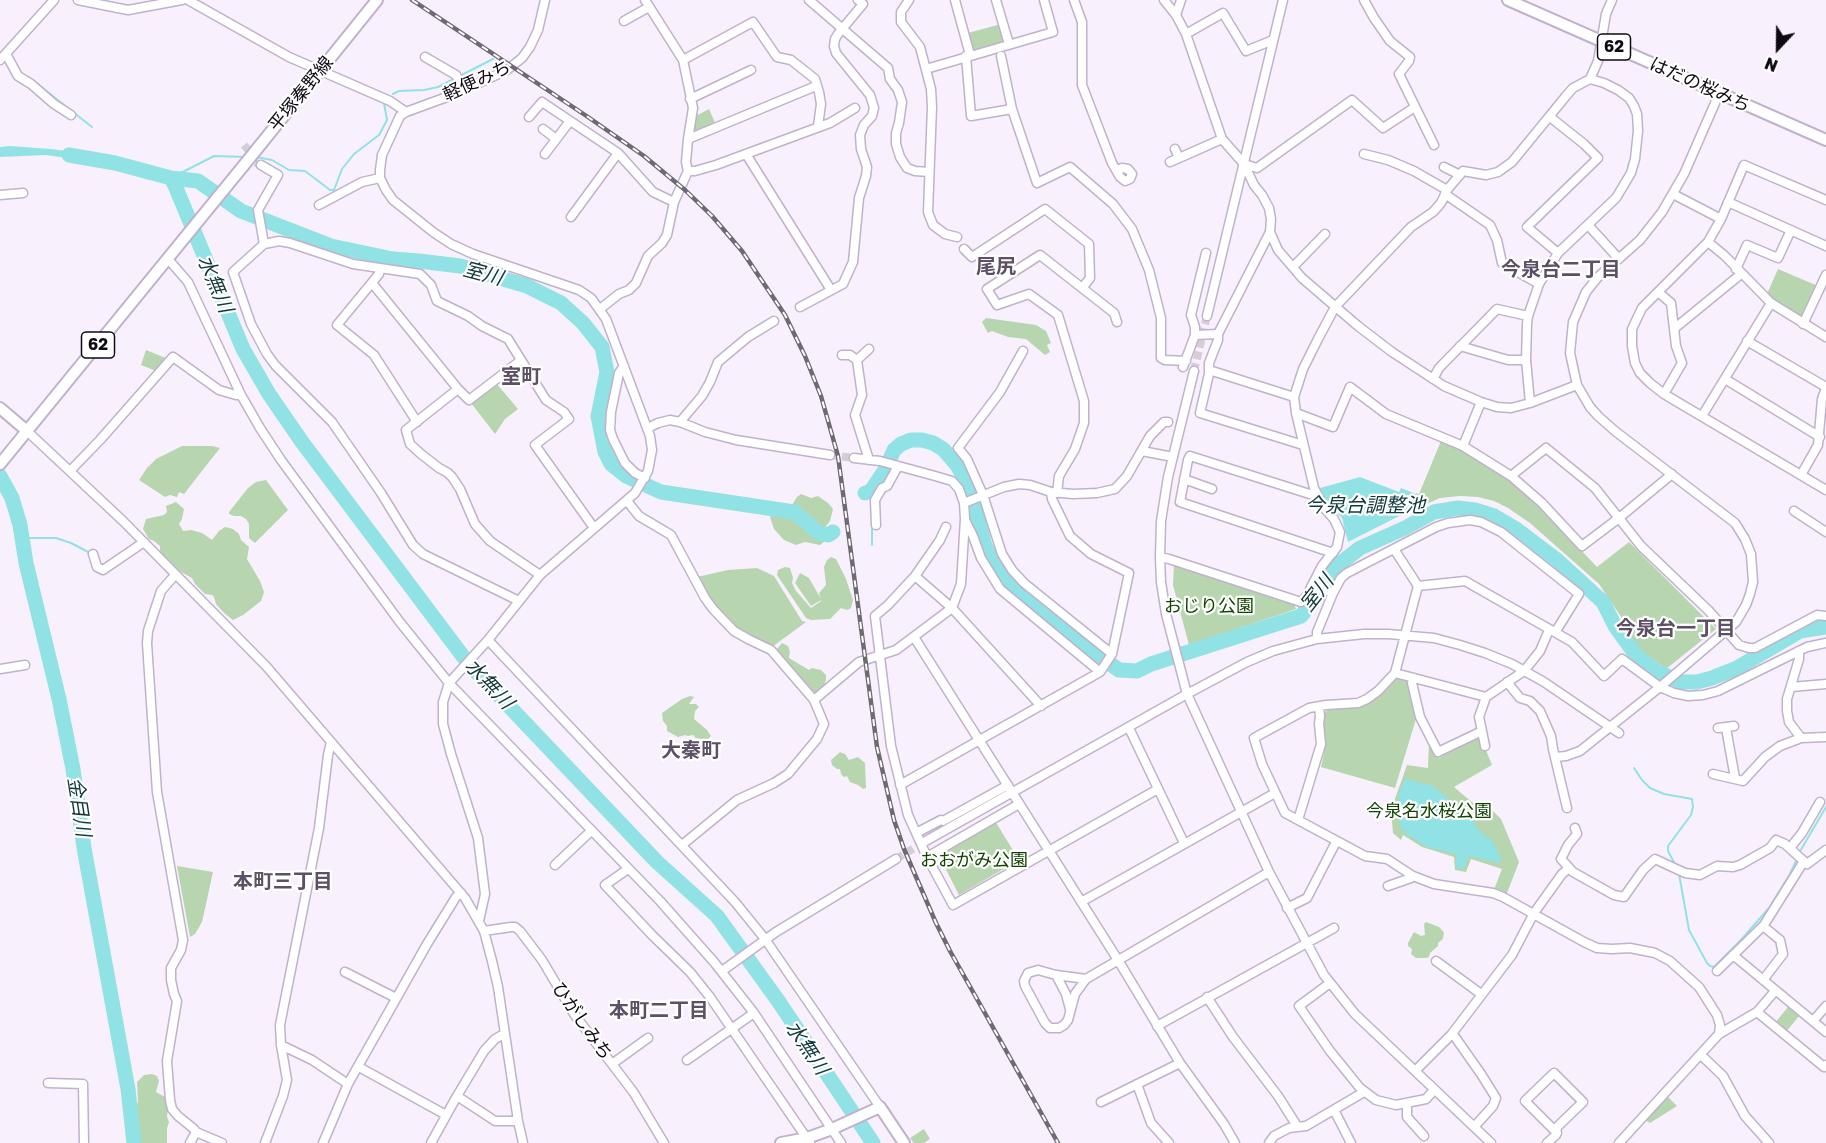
<!DOCTYPE html>
<html>
<head>
<meta charset="utf-8">
<style>
  body { margin:0 }
  #map { position:relative; width:1826px; height:1143px; overflow:hidden; background:#f8f1fd; font-family:"Golos Text",sans-serif }
  canvas { display:block }
  .north { position:absolute; left:1748px; top:18px; width:60px; height:60px; -webkit-text-stroke:4px #fff; paint-order:stroke; rotate:202deg; font-size:16px; font-weight:700; line-height:24px; text-align:center; color:#0e0912 }
  .north::after { content:''; display:block; margin:auto; width:21px; height:27px; background:#0e0912; clip-path:polygon(50% 0,100% 100%,50% 72%,0 100%) }
</style>
</head>
<body>
<div id="map">
<canvas width="1826" height="1143"></canvas>
<div class="north">N</div>
</div>
<script>
const g = document.querySelector('canvas').getContext('2d');
g.lineJoin = 'round';
function paint(path, color) {
  g.fillStyle = color;
  g.fill(path, 'evenodd');
}
function toPath(rows) {
  const path = new Path2D();
  for (const r of rows) {
    path.moveTo(r[0], r[1]);
    for (let i = 2; i < r.length; i += 2) path.lineTo(r[i], r[i + 1]);
  }
  return path;
}
function stroke(path, color, width, dash) {
  g.strokeStyle = color;
  g.lineWidth = width;
  g.lineCap = dash ? 'butt' : 'round';
  g.setLineDash(dash || []);
  g.stroke(path);
}
function label(font, color, halo, rows, align = 'center') {
  g.font = font + ' "Golos Text","Noto Sans JP",sans-serif';
  g.lineWidth = 4.5;
  g.setLineDash([]);
  g.textBaseline = 'middle';
  g.strokeStyle = halo;
  g.fillStyle = color;
  for (const [text, x, y, turn = 0] of rows) {
    g.save();
    g.translate(x, y);
    g.rotate((+turn || 0) * Math.PI / 180);
    g.textAlign = isNaN(turn) ? turn : align;
    if (halo) g.strokeText(text, 0, 0);
    g.fillText(text, 0, 0);
    g.restore();
  }
}
paint(toPath([
  [1001,24,1004,39,1002,42,975,50,971,48,968,33],
  [709,109,716,125,696,133,692,131,696,116],
  [1778,269,1818,286,1803,316,1801,317,1775,303,1767,294],
  [986,318,1036,325,1046,331,1051,343,1047,345,1050,352,1045,355,1026,339,1008,337,992,331,988,333,982,322],
  [146,350,168,359,156,371,141,365],
  [496,383,518,409,505,419,495,434,471,403],
  [1441,441,1469,454,1506,478,1543,510,1597,567,1629,542,1716,629,1666,669,1644,653,1634,642,1626,624,1599,584,1530,523,1508,508,1494,501,1478,497,1460,496,1440,498,1422,506,1416,493,1419,494],
  [182,446,212,446,220,448,184,494,179,492,177,497,170,495,165,497,139,480,147,468,156,459],
  [266,480,288,510,255,543,249,538,249,524,246,519,241,516,234,516,229,514,229,512,248,488,256,482],
  [801,494,811,498,818,496,828,503,833,509,830,521,826,526,825,541,820,545,805,542,796,545,784,540,774,529,770,517,776,510,788,511,797,497],
  [176,502,184,509,182,519,179,524,183,531,191,530,202,533,212,540,219,531,225,527,233,529,239,534,241,540,249,547,247,559,260,581,264,592,261,601,243,615,233,620,224,613,216,604,214,597,212,595,205,594,195,584,192,578,181,572,170,563,160,553,160,546,154,541,149,539,143,529,146,519,164,515,167,512,166,506],
  [831,557,836,559,846,579,853,600,851,608,847,610,841,608,830,619,811,620,806,618,777,575,778,570,785,567,790,568,793,578,792,583,796,591,811,608,821,601,821,600,811,606,795,583,800,573,809,578,821,599,819,593,826,585,824,567,827,560],
  [1174,563,1294,603,1296,609,1189,645,1173,585],
  [757,568,774,576,802,621,806,622,772,647,738,631,717,610,697,577,728,570],
  [782,643,788,646,790,652,789,658,809,670,812,668,821,670,826,675,826,680,823,688,819,692,812,694,777,653,777,649],
  [1396,677,1406,679,1416,719,1395,788,1321,767,1326,744,1322,726,1325,712,1333,707,1361,705],
  [690,696,694,697,689,704,696,704,699,707,695,711,694,719,707,730,711,736,707,740,696,738,693,735,688,736,685,735,678,737,667,731,667,726,663,721,662,713,682,699],
  [1478,737,1481,738,1492,765,1454,787,1473,803,1486,804,1501,819,1519,862,1507,893,1505,895,1493,892,1502,869,1471,859,1466,872,1455,870,1454,857,1422,847,1403,835,1401,840,1393,833,1391,810,1407,765,1428,768,1429,741,1439,758],
  [840,752,845,754,849,760,858,757,865,763,866,788,863,789,858,785,850,782,847,776,844,777,841,774,840,769,837,769,832,765,831,760],
  [995,821,1019,860,959,895,938,854],
  [177,866,213,872,202,922,195,934,190,937],
  [1426,922,1439,927,1442,930,1444,933,1443,939,1438,943,1438,946,1430,953,1429,957,1426,958,1416,958,1411,954,1412,949,1408,946,1408,943,1414,932,1421,936,1425,935,1424,924],
  [1788,1007,1799,1016,1786,1032,1775,1023],
  [152,1074,157,1076,159,1081,156,1092,165,1097,168,1105,167,1117,169,1122,167,1128,167,1143,140,1143,136,1133,137,1122,134,1119,133,1112,138,1102,137,1082,144,1075],
  [1666,1095,1677,1106,1650,1123,1644,1119],
  [924,1129,930,1139,924,1143,914,1143,910,1138]
]), '#b7d5af');
paint(toPath([
  [10,146,51,149,91,154,88,161,46,155,0,157,0,147],
  [1360,477,1399,492,1401,488,1416,494,1421,505,1348,542,1342,518,1327,502,1320,488],
  [1405,779,1433,786,1474,821,1475,825,1483,834,1492,840,1501,858,1500,863,1469,856,1464,869,1456,868,1456,854,1427,847,1406,834,1400,826,1398,803,1399,793]
]), '#90e2e5');
stroke(toPath([
  [35,82,92,127],
  [393,94,399,91,424,90,438,87,493,59],
  [256,157,272,160,289,170,305,171,330,190,334,190,342,169,354,154,379,135,387,120,384,103],
  [171,178,214,156,247,157],
  [871,491,872,500],
  [22,538,56,538,71,543,90,553],
  [872,545,872,518],
  [1634,768,1642,780,1650,788,1664,794,1692,799,1693,807,1691,815,1668,846,1668,851,1676,866],
  [1799,853,1826,807],
  [1679,874,1689,930,1707,963,1710,966,1714,967,1740,941,1769,908,1790,874,1797,859]
]), '#90e2e5', 2);
stroke(toPath([
  [69,155,115,163,171,178,198,181,241,211,331,246,393,259,419,261,460,266,527,286,561,303,583,323,602,347,607,372,598,416,605,452,611,464,626,476,661,492,794,512,819,533,828,535,833,532],
  [171,178,176,188,243,349,269,394,302,442,468,663,657,862,717,916,779,1002,873,1143],
  [0,476,12,498,20,525,26,563,59,699,73,769,84,848,128,1089,134,1143],
  [865,493,871,491,885,470,894,450,901,444,911,440,922,440,933,443,943,449,957,465,969,487,985,546,1001,575,1019,595,1065,632,1119,670,1137,671,1151,664,1301,616,1316,597,1326,579,1338,565,1360,548,1405,528,1434,512,1458,508,1475,510,1494,516,1516,529,1557,560,1603,602,1615,626,1636,655,1656,671,1681,682,1697,682,1712,678,1737,668,1800,631,1826,627]
]), '#90e2e5', 15);
stroke(toPath([
  [244,145,250,152,249,160,261,165],
  [1194,371,1207,316],
  [830,455,854,458],
  [896,859,924,842]
]), '#d5ceda', 8, [8, 4]);
const minor = toPath([
  [78,0,128,10,182,0],
  [188,0,289,57,390,101,406,112],
  [809,0,888,68,890,79,898,90,902,102,899,123,896,133,896,144,900,157,907,168,915,171,929,172],
  [909,0,901,12,901,22,920,47,931,89,932,107,928,212,933,225,945,234,957,237],
  [955,0,970,55],
  [996,0,1009,44],
  [1074,0,1082,22,1082,85,1112,163,1120,177,1125,181,1130,179,1132,174,1128,169,1122,168,1116,170],
  [1164,0,1176,15,1186,34,1222,139,1244,164,1254,185,1262,195,1269,208,1271,219,1270,232,1278,250,1302,278,1358,326,1392,352,1444,386,1481,402,1497,407,1511,408,1530,403,1577,385],
  [1364,0,1374,18,1390,41,1410,57,1409,61,1399,74,1434,145],
  [1176,15,1181,0],
  [624,21,649,7],
  [1186,34,1223,13,1246,51,1273,40],
  [6,54,18,76,31,84,54,104,71,115],
  [966,56,971,116,1012,109],
  [1001,56,1012,109,1037,183,1070,167,1113,204,1132,229,1149,270,1161,318,1161,358,1165,360,1186,361],
  [425,57,456,75,464,90],
  [0,60,54,0],
  [683,60,753,22,777,57,791,60,815,79,819,92,821,104,818,126],
  [926,69,1053,32,1044,0],
  [690,99,751,70],
  [529,117,542,102,618,153,653,192,674,202],
  [1550,117,1584,144,1598,158,1527,227,1558,253],
  [543,129,556,139],
  [688,139,816,86],
  [1175,149,1179,158],
  [545,154,570,121],
  [746,154,831,290],
  [1364,154,1388,160,1414,171,1447,190],
  [1170,162,1222,139],
  [1244,164,1257,168,1352,100,1383,128,1415,107],
  [261,165,278,175,258,210,264,244],
  [1444,167,1460,175],
  [688,171,695,171,716,165,830,123,855,108],
  [1445,194,1490,225,1497,240,1502,263,1539,284],
  [1673,194,1721,219],
  [0,195,23,193],
  [1826,200,1744,165,1721,219,1708,242,1642,308,1632,329,1632,346,1635,363,1640,373,1650,383,1664,394,1826,490],
  [1728,202,1826,246],
  [319,205,362,182,380,178],
  [571,217,618,153],
  [1588,225,1619,259],
  [1270,232,1218,334,1218,340,1209,363,1209,374,1200,413,1303,445],
  [1708,242,1725,256,1771,303,1826,337],
  [964,249,972,257,1045,209,1089,244,1090,278,1083,287],
  [168,259,188,282,241,395,260,428,281,460,399,621,449,683,660,901,714,962,754,1013,841,1143],
  [1293,267,1325,234],
  [380,269,379,274,337,325,374,355,417,422],
  [1736,269,1747,245,1778,258,1791,230],
  [372,283,458,389,469,400,520,361],
  [1658,292,1671,303,1676,346,1682,363,1664,394],
  [800,307,843,284,853,262,859,198,866,176,867,167,861,149,860,135,864,125,872,116,874,108,870,95,836,53,834,46,835,39,838,34,863,4,858,0],
  [600,309,619,294,629,290,636,283,648,256,662,243,667,235,674,202,688,171,686,162,688,139,693,108,683,60,645,0],
  [1207,316,1283,0],
  [1803,324,1826,275],
  [1675,328,1741,274],
  [1195,335,1218,334],
  [1747,341,1826,387],
  [1460,346,1508,360,1526,360],
  [869,349,857,360,862,395,855,415,869,460],
  [1023,351,1000,392,958,448,967,459,983,495,1002,554,1012,570,1024,583,1112,654],
  [842,355,850,355,857,360],
  [624,366,619,373,611,412,610,430,613,439,625,463,635,473,645,478],
  [1183,367,1195,335,1195,327,1191,315,1206,253],
  [1209,370,1294,397],
  [1194,371,1168,477,1161,521,1160,557,1161,582,1166,614,1187,694,1269,872,1324,975,1355,1014,1491,1143],
  [1433,379,1439,368,1497,309,1528,316],
  [1725,379,1820,437],
  [458,389,406,430,410,444,421,454,439,468,448,473,452,477,460,489,475,524,490,541,540,575],
  [1530,403,1526,360,1527,324,1528,316,1539,284,1558,253,1616,198,1631,173,1635,159,1638,131,1637,114,1634,106,1629,98,1618,90,1604,83,1590,79],
  [1296,413,1333,427,1350,387,1386,414,1463,446,1511,476,1542,503,1582,546,1619,518,1672,474],
  [1702,416,1771,303],
  [680,422,702,396,710,382,718,362,748,337,774,321],
  [648,428,658,423,670,420,680,422,705,432,736,440,830,455],
  [27,431,123,521,266,666,465,898,484,931,492,961,498,987,518,1121,523,1143],
  [1463,446,1481,402],
  [1142,451,1173,457],
  [70,471,100,440,173,357,219,390,236,395,241,395],
  [1801,475,1818,445,1822,399,1826,388],
  [1511,476,1546,448,1595,488,1641,546,1709,611,1739,645,1749,648,1755,648,1817,615,1826,616],
  [1184,479,1212,489],
  [1057,493,1059,476,1075,449,1084,423,1084,401,1058,315,1029,294,997,305,987,289,1040,255,1114,313,1117,322],
  [1319,497,1190,456,1188,460,1180,502,1333,553],
  [627,501,639,516,671,535,705,598,713,609,734,631,748,639,771,650,814,700,824,724,817,739,788,774,774,783,737,800,682,845],
  [964,503,1004,487,1019,484,1030,485,1051,492,1073,494,1097,493,1115,489,1127,476,1150,436,1164,422,1168,422],
  [1794,511,1826,532],
  [965,520,973,536,981,558,1000,589,1100,672],
  [876,525,875,500,882,488,887,486,898,466],
  [946,527,940,540,915,576,888,605,875,616,891,746,908,815,927,857,953,905,1158,789],
  [1394,549,1418,586,1395,673,1378,691,1367,699,1358,703,1326,705,1309,708,1254,738,1262,764,1285,813,1365,856,1387,859,1413,876,1434,884,1493,893,1503,897,1584,942,1597,948,1612,949,1630,948,1655,953,1670,961,1699,987,1717,1015,1720,1025,1719,1034],
  [93,554,97,567,103,570,144,542],
  [1160,557,1169,559,1301,602,1306,597,1322,566,1337,547,1340,532,1334,519,1325,509,1314,488,1296,413,1294,397,1303,369,1318,339,1335,307,1411,227,1433,212,1441,203,1447,190,1463,171,1486,175,1498,172,1512,162,1566,96,1573,88,1590,79,1598,61,1606,14,1612,0],
  [175,575,161,591,148,631,147,643,157,792,183,940,181,950,171,968,171,980,174,994,177,1001,167,1061,170,1100,172,1109,178,1116,194,1129,196,1132,222,1143],
  [915,576,952,608,1041,706],
  [1312,585,1333,593],
  [1418,586,1465,581,1572,642,1604,676,1622,659,1660,687,1674,693,1688,696,1703,695,1718,691,1807,647,1826,643],
  [519,601,423,554,413,545,381,493,332,422,275,365,267,354,251,324,233,272,264,244,279,241,290,243,353,264,420,274,431,285,437,301,468,316,482,326,508,339,546,400,564,412,569,419,535,445,594,528],
  [914,637,1118,960,1180,1063,1224,1124,1235,1143],
  [1317,639,1317,632,1333,593,1341,578,1347,573,1436,527,1448,523,1470,520,1481,522,1501,532,1579,594,1556,631],
  [488,640,735,902,765,939,880,1107],
  [1799,651,1799,659,1787,699,1787,711,1789,722,1801,738],
  [0,669,25,665],
  [1395,673,1486,697],
  [1414,678,1412,683,1420,717,1438,752,1482,731,1479,717,1486,697,1524,671,1540,651,1549,630],
  [1507,682,1520,698,1530,701,1540,711,1551,736,1553,749,1567,808],
  [1791,687,1826,684],
  [814,700,859,662,896,650,952,608,961,584,965,519,964,503,959,489,952,481,935,476,880,461,854,458],
  [1129,728,1184,843],
  [1718,728,1734,726],
  [1726,728,1735,778],
  [1482,731,1485,746],
  [1555,757,1566,756,1580,751,1660,687,1736,622,1746,605,1750,594,1753,582,1751,554,1745,539,1735,523,1615,431,1598,416,1590,407,1577,385,1570,353,1573,322,1586,292,1598,277,1640,240,1662,212,1684,174,1719,94],
  [1713,774,1743,781,1765,757,1780,746,1801,738,1826,737],
  [900,785,1100,672,1112,654,1129,573,1091,554,1070,536,1052,499,1051,492],
  [1298,820,1321,744,1319,724,1320,716,1319,707],
  [1575,828,1577,834,1568,845,1561,859,1573,872,1614,895,1624,897,1643,870,1655,859,1685,873,1700,875,1717,866,1733,867,1740,865,1770,848,1776,840,1785,844,1807,864,1826,850],
  [916,833,941,820,943,821,1008,785],
  [924,842,1187,694,1247,662,1273,651,1317,639,1364,634,1388,634,1434,638,1460,645,1485,653,1512,664,1544,682,1619,733],
  [1790,848,1802,833,1820,802],
  [927,857,1019,804],
  [555,865,591,831],
  [628,869,605,885,652,935,690,972,710,997,810,1143],
  [1388,886,1411,878,1413,876],
  [1081,902,1275,793],
  [1287,908,1307,898,1336,842],
  [479,921,485,894,478,838,451,754,443,724,443,702,449,683,488,640,540,575,635,493,648,471,652,450,650,436,606,319,591,298,579,290,473,254,451,244,433,232,393,200,386,190,380,178,380,170,382,155,400,116,406,112,455,94,507,70,522,58,530,47,538,30,545,0],
  [484,931,511,927,515,927,520,931,542,960,574,1014,634,1093,664,1143],
  [1733,955,1826,1032],
  [1436,961,1481,994],
  [722,971,776,932,896,859],
  [1717,971,1764,925,1804,861],
  [345,972,396,998],
  [1056,975,1066,994,1070,1009],
  [1086,979,1056,975,1038,970,1028,973,1024,981,1025,986,1045,1023,1050,1028,1059,1028,1064,1025,1068,1020,1075,994,1086,979,1269,872],
  [1763,980,1783,954,1780,940,1763,926],
  [1330,983,1299,1006,1330,1051,1360,1088,1376,1100,1396,1105,1426,1099,1434,1090],
  [1207,997,1233,1037,1278,1096,1297,1126],
  [1757,1012,1824,1067,1826,1065],
  [1813,1021,1826,1006],
  [1157,1026,1334,928],
  [1451,1035,1455,1037,1481,1074,1496,1098,1493,1106,1474,1127],
  [281,1045,312,1060,348,1084],
  [1701,1055,1723,1076,1745,1116,1769,1143],
  [687,1060,754,1013],
  [612,1064,648,1038],
  [359,1067,446,1115],
  [1415,1071,1451,1035,1512,955,1534,913,1562,874,1569,868],
  [48,1083,83,1084,84,1143],
  [1137,1084,1151,1123,1169,1143],
  [457,1096,495,1121,518,1121],
  [1101,1102,1180,1063],
  [1407,1104,1407,1117,1424,1136],
  [1334,1110,1351,1143],
  [190,1143,196,1132],
  [265,1143,283,1096,287,1080,281,1045,280,1025,319,828,328,755,331,742],
  [323,1143,348,1084,427,944,456,897,461,893],
  [431,1143,457,1096,484,1051,495,1039,504,1034],
  [1269,1143,1274,1136,1289,1128,1306,1126,1364,1092],
  [1547,1143,1556,1135,1557,1127,1583,1102,1554,1073,1525,1101,1557,1133],
  [1619,1143,1719,1034,1757,1012,1775,991]
]);
const major = toPath([
  [1508,0,1826,140],
  [257,149,377,0],
  [0,408,27,431],
  [0,464,244,165],
  [781,1143,807,1138,832,1129,880,1107,904,1143]
]);
stroke(minor, '#c0b1cc', 11);
stroke(major, '#c0b1cc', 14);
stroke(minor, '#fff', 8);
stroke(major, '#fff', 10);
const rail = toPath([
  [412,0,588,117,644,156,685,190,712,216,742,251,785,315,805,356,821,396,838,456,877,747,894,820,904,849,936,923,950,951,1058,1143]
]);
stroke(rail, '#6e6973', 4.5);
stroke(rail, '#fff', 2, [7]);
const majorBridge = toPath([
  [244,165,257,149]
]);
stroke(majorBridge, '#c0b1cc', 14, []);
stroke(majorBridge, '#fff', 10);
for (const [x, y, w] of [
  [1614,47,33],
  [98,345,33]
]) {
  const box = new Path2D();
  box.roundRect(x - w / 2, y - 13, w, 26, 4.5);
  g.fillStyle = '#fff';
  g.fill(box);
  stroke(box, '#0e0912', 1.5);
}
label('bold 16px', '#0e0912', null, [
  ["62",1614,47],
  ["62",98,345]
]);
label('18px', '#0e0912', '#fff', [
  ["軽便みち",477,81,-25],
  ["はだの桜みち",1700,85,24],
  ["平塚秦野線",301,94,-51],
  ["ひがしみち",582,1021,55]
]);
label('18px', '#124400', '#fff', [
  ["おじり公園",1209,606],
  ["今泉名水桜公園",1429,811],
  ["おおがみ公園",974,860]
]);
label('bold 20px', '#5c4f66', '#fff', [
  ["尾尻",996,267],
  ["今泉台二丁目",1561,270],
  ["室町",521,377],
  ["今泉台一丁目",1676,629],
  ["大秦町",691,751],
  ["本町三丁目",283,882],
  ["本町二丁目",659,1011]
]);
label('italic 20px', '#11383a', '#fff', [
  ["室川",483,274,15],
  ["水無川",215,284,67],
  ["今泉台調整池",1365,506],
  ["室川",1317,593,-52],
  ["水無川",489,684,47],
  ["金目川",79,807,81],
  ["水無川",807,1048,56]
]);
</script>
</body>
</html>
